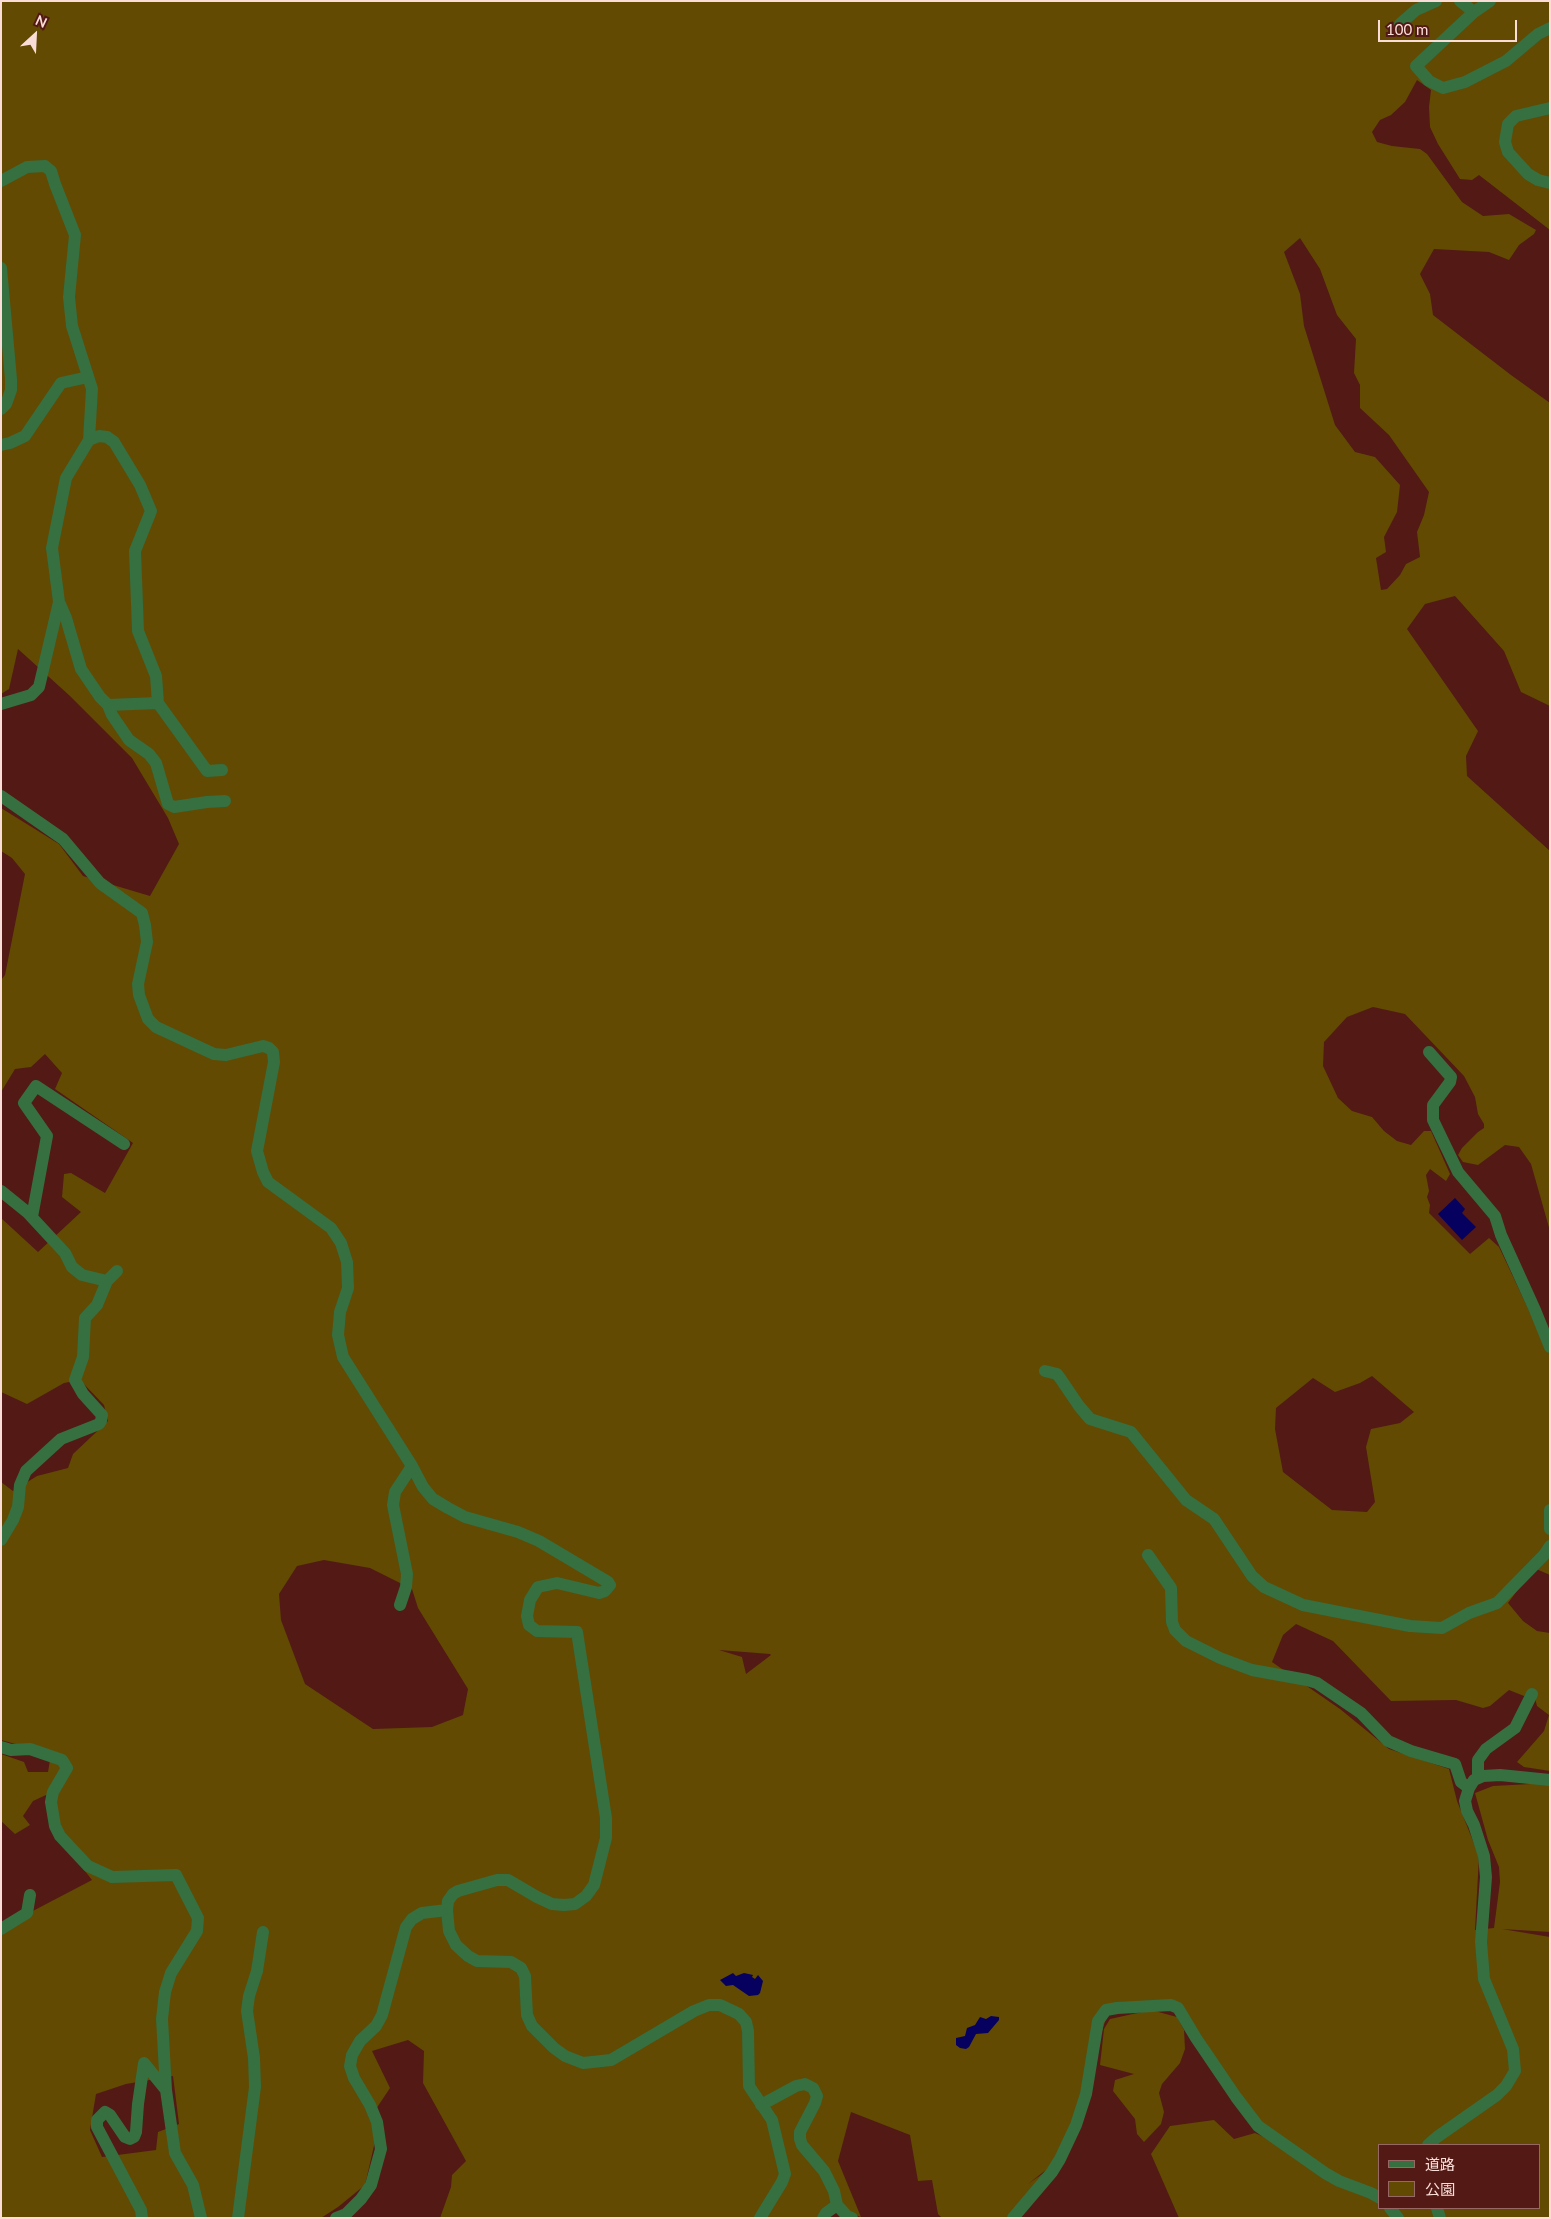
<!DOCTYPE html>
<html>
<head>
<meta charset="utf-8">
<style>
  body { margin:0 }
  #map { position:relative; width:1551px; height:2219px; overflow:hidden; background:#521915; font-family:Lato,"Noto Sans JP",sans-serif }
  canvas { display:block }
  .frame { position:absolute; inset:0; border:2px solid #fbddd8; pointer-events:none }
  .legend { position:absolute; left:1378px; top:2144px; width:162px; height:65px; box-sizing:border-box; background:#521915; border:1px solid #966763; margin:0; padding:6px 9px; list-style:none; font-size:15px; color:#fbddd8 }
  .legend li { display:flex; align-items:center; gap:10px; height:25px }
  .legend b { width:25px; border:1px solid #966763 }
  .north { position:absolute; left:10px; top:10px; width:50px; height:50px; -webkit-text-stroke:4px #521915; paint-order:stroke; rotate:25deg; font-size:14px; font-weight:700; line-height:20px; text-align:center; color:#fbddd8 }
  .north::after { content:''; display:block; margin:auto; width:18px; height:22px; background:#fbddd8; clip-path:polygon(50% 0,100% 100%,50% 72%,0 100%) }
  .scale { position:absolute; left:1378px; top:20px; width:139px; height:22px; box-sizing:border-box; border:2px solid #fbddd8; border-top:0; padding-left:6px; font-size:15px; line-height:18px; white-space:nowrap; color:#fbddd8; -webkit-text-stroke:4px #521915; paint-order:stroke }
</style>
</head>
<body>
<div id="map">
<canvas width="1551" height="2219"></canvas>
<div class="frame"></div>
<ul class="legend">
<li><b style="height:6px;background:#366f40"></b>道路</li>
<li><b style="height:14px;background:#624a02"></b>公園</li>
</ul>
<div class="north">N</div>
<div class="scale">100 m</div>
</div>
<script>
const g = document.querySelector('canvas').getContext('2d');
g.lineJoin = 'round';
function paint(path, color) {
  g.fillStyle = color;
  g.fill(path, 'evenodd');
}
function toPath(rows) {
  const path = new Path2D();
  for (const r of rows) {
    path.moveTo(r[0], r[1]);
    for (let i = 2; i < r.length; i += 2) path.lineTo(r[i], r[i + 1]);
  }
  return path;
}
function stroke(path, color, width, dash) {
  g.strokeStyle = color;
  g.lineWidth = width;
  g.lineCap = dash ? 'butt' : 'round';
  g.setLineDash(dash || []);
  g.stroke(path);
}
paint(toPath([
  [1,1,1550,1,1550,230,1479,175,1472,180,1460,179,1438,144,1430,127,1429,107,1431,90,1417,80,1405,102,1391,115,1380,120,1372,132,1377,142,1392,146,1420,149,1427,154,1462,202,1483,216,1509,214,1536,230,1534,234,1519,245,1509,260,1489,252,1434,249,1420,274,1430,294,1433,315,1511,375,1550,403,1550,706,1521,692,1504,651,1455,596,1425,604,1407,629,1478,731,1466,756,1467,776,1550,851,1550,1231,1531,1164,1519,1147,1505,1145,1478,1165,1463,1162,1458,1155,1462,1148,1478,1132,1484,1128,1484,1124,1478,1114,1475,1097,1464,1076,1405,1014,1373,1007,1347,1017,1324,1042,1323,1066,1338,1098,1352,1111,1372,1117,1384,1131,1397,1141,1411,1145,1424,1131,1431,1131,1450,1174,1446,1181,1430,1169,1426,1175,1429,1191,1427,1197,1430,1205,1429,1213,1470,1254,1489,1238,1499,1247,1550,1355,1550,1575,1534,1568,1508,1603,1523,1621,1537,1631,1550,1633,1550,1771,1524,1767,1517,1762,1544,1731,1549,1715,1537,1706,1535,1698,1531,1693,1524,1696,1509,1690,1490,1706,1483,1708,1456,1700,1391,1701,1333,1641,1296,1624,1283,1635,1272,1662,1340,1709,1389,1749,1449,1769,1457,1801,1479,1856,1475,1930,1494,1928,1500,1882,1499,1867,1488,1840,1475,1793,1493,1786,1550,1783,1550,1932,1502,1929,1550,1937,1550,2218,1179,2218,1151,2154,1170,2126,1214,2120,1234,2139,1255,2133,1293,2150,1262,2125,1240,2096,1182,2006,1110,2004,1081,2104,1060,2159,1028,2184,1048,2170,1012,2218,942,2218,938,2214,932,2180,918,2181,910,2135,851,2112,838,2161,861,2217,827,2206,824,2218,440,2218,451,2187,452,2175,466,2161,423,2083,424,2051,408,2040,372,2051,390,2088,370,2118,376,2137,365,2185,338,2207,321,2218,1,2218,1,1933,29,1913,92,1880,81,1866,57,1829,46,1795,33,1801,23,1816,30,1825,15,1834,1,1821,1,1754,24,1762,28,1772,48,1772,51,1754,1,1740,1,1482,13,1491,37,1476,68,1468,73,1454,108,1421,104,1405,80,1380,64,1383,27,1404,1,1392,1,1218,38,1252,81,1212,62,1197,64,1174,71,1173,105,1193,133,1143,55,1089,62,1073,45,1054,31,1067,15,1069,1,1092,1,980,5,975,25,874,12,858,1,851,1,808,59,844,83,876,150,896,179,844,168,818,132,758,70,696,18,649,9,689,1,694],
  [1300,238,1320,269,1337,315,1356,339,1354,373,1360,385,1360,408,1389,435,1429,492,1424,515,1417,532,1420,557,1406,564,1400,575,1387,589,1381,590,1376,558,1386,552,1384,537,1397,512,1400,485,1375,457,1355,452,1335,425,1304,326,1300,294,1284,252],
  [1372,1376,1414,1412,1400,1423,1371,1429,1366,1447,1375,1502,1367,1512,1332,1510,1283,1472,1275,1429,1276,1408,1313,1378,1335,1392,1360,1383],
  [324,1560,370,1568,412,1589,418,1608,468,1689,463,1715,432,1727,373,1729,305,1684,281,1620,279,1594,297,1566],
  [719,1650,770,1654,771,1655,746,1674,742,1657],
  [173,2076,179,2124,158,2132,156,2150,102,2157,90,2130,96,2094,126,2084],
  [1380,2145,1540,2145,1540,2208,1380,2208],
  [1151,2010,1177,2017,1184,2030,1185,2049,1180,2063,1162,2084,1159,2093,1164,2112,1161,2124,1144,2142,1137,2134,1135,2119,1113,2091,1115,2080,1134,2074,1100,2065,1104,2029,1110,2019]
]), '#624a02');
paint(toPath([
  [1455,1198,1465,1209,1462,1213,1476,1227,1462,1240,1438,1214],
  [733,1973,736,1976,744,1973,753,1975,752,1977,755,1979,758,1975,763,1981,760,1993,758,1995,749,1996,733,1985,726,1986,720,1980],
  [991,2016,999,2017,999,2020,988,2033,976,2034,969,2047,966,2049,960,2048,956,2045,956,2038,965,2036,967,2028,975,2025,980,2017,986,2019]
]), '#06005f');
stroke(toPath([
  [1460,1,1474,12,1416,66,1429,81,1443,88,1465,82,1506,61,1538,34,1550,28],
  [1474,12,1490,1],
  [1400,24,1416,10,1436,1],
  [1550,108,1516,116,1508,124,1505,142,1508,152,1528,174,1538,180,1550,183],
  [1,181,27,167,45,166,51,171,55,184,75,235,69,297,72,326,92,389,89,440,66,478,52,548,59,602,66,618,81,669,100,697,108,705,112,715,129,740,149,754,156,763,168,804,174,807,207,802,225,801],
  [1,268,11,379,11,390,6,404,1,409],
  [89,440,99,436,107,437,114,442,140,485,151,511,135,551,138,631,156,676,158,703,207,771,222,770],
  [1,445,10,443,25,436,61,383,88,377],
  [1,704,31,695,39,687,59,602],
  [108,705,158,703],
  [1,796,63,839,100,883,142,913,145,925,147,942,138,984,139,995,148,1019,156,1027,214,1054,226,1055,263,1046,269,1048,273,1052,274,1062,257,1151,263,1172,268,1182,331,1228,341,1243,347,1262,348,1288,340,1312,338,1335,343,1357,412,1466,423,1487,433,1499,448,1508,465,1517,518,1532,539,1541,608,1582,610,1585,605,1591,599,1593,557,1583,538,1587,530,1600,527,1616,529,1625,537,1631,577,1632,606,1818,606,1838,594,1885,586,1896,575,1904,564,1905,552,1904,537,1897,508,1880,497,1880,458,1891,453,1894,448,1901,447,1910,449,1931,456,1945,468,1956,477,1961,511,1962,521,1968,525,1976,527,2015,532,2026,554,2048,565,2056,583,2063,611,2060,694,2011,709,2005,720,2005,739,2014,746,2022,748,2031,749,2086,772,2120,785,2174,782,2182,760,2218],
  [1429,1052,1451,1077,1450,1082,1433,1105,1433,1120,1458,1172,1495,1216,1501,1235,1535,1310,1550,1347],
  [1,1191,27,1212,65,1253,72,1267,82,1275,107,1281,117,1271],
  [32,1217,47,1136,24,1103,36,1086,124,1144],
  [1045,1371,1057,1374,1060,1378,1079,1406,1090,1419,1131,1432,1186,1500,1214,1519,1252,1576,1264,1587,1303,1605,1410,1626,1442,1628,1469,1613,1497,1603,1544,1555,1550,1546],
  [1550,1510,1550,1529],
  [1,1540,13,1520,18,1507,20,1485,26,1471,61,1439,99,1424,101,1421,102,1415,83,1394,75,1380,83,1357,85,1318,97,1305,107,1281],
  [1148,1555,1171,1588,1172,1622,1175,1630,1186,1641,1220,1658,1252,1670,1307,1680,1317,1683,1361,1713,1388,1741,1411,1751,1455,1764,1461,1782,1469,1788],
  [400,1605,406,1587,407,1574,393,1505,395,1492,412,1466],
  [1,1747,11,1750,30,1749,62,1760,67,1768,53,1792,51,1802,55,1826,60,1836,88,1866,112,1877,176,1875,198,1918,197,1931,171,1973,165,1992,162,2019,166,2090,175,2153,193,2185,201,2218],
  [1478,1778,1478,1760,1486,1749,1515,1728,1532,1694],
  [1,1929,27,1913,30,1895],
  [761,2105,796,2086,805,2084,813,2088,817,2096,815,2103,800,2132,800,2139,802,2145,824,2171,834,2191,837,2205,847,2216,852,2218],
  [1428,2145,1437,2137,1497,2095,1506,2086,1515,2071,1513,2049,1484,1979,1481,1942,1486,1877,1484,1856,1474,1825,1467,1811,1465,1801,1469,1788,1474,1780,1483,1776,1500,1775,1550,1780],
  [1390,2208,1398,2218],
  [1437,2208,1440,2218],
  [142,2218,141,2210,97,2127,97,2120,105,2112,110,2115,125,2137,130,2139,134,2137,136,2132,138,2104,144,2063,166,2090],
  [238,2218,255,2087,254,2058,247,2011,249,1996,257,1971,263,1932],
  [336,2218,346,2214,361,2199,371,2185,381,2149,377,2122,370,2105,354,2078,350,2066,352,2055,360,2041,376,2026,382,2015,406,1927,412,1919,422,1913,447,1910],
  [823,2218,826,2213,837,2205],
  [1013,2218,1052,2172,1060,2159,1076,2125,1086,2094,1098,2021,1106,2010,1117,2008,1171,2005,1178,2008,1196,2038,1236,2097,1258,2126,1325,2173,1339,2181,1371,2193,1380,2198]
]), '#366f40', 12);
</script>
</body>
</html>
